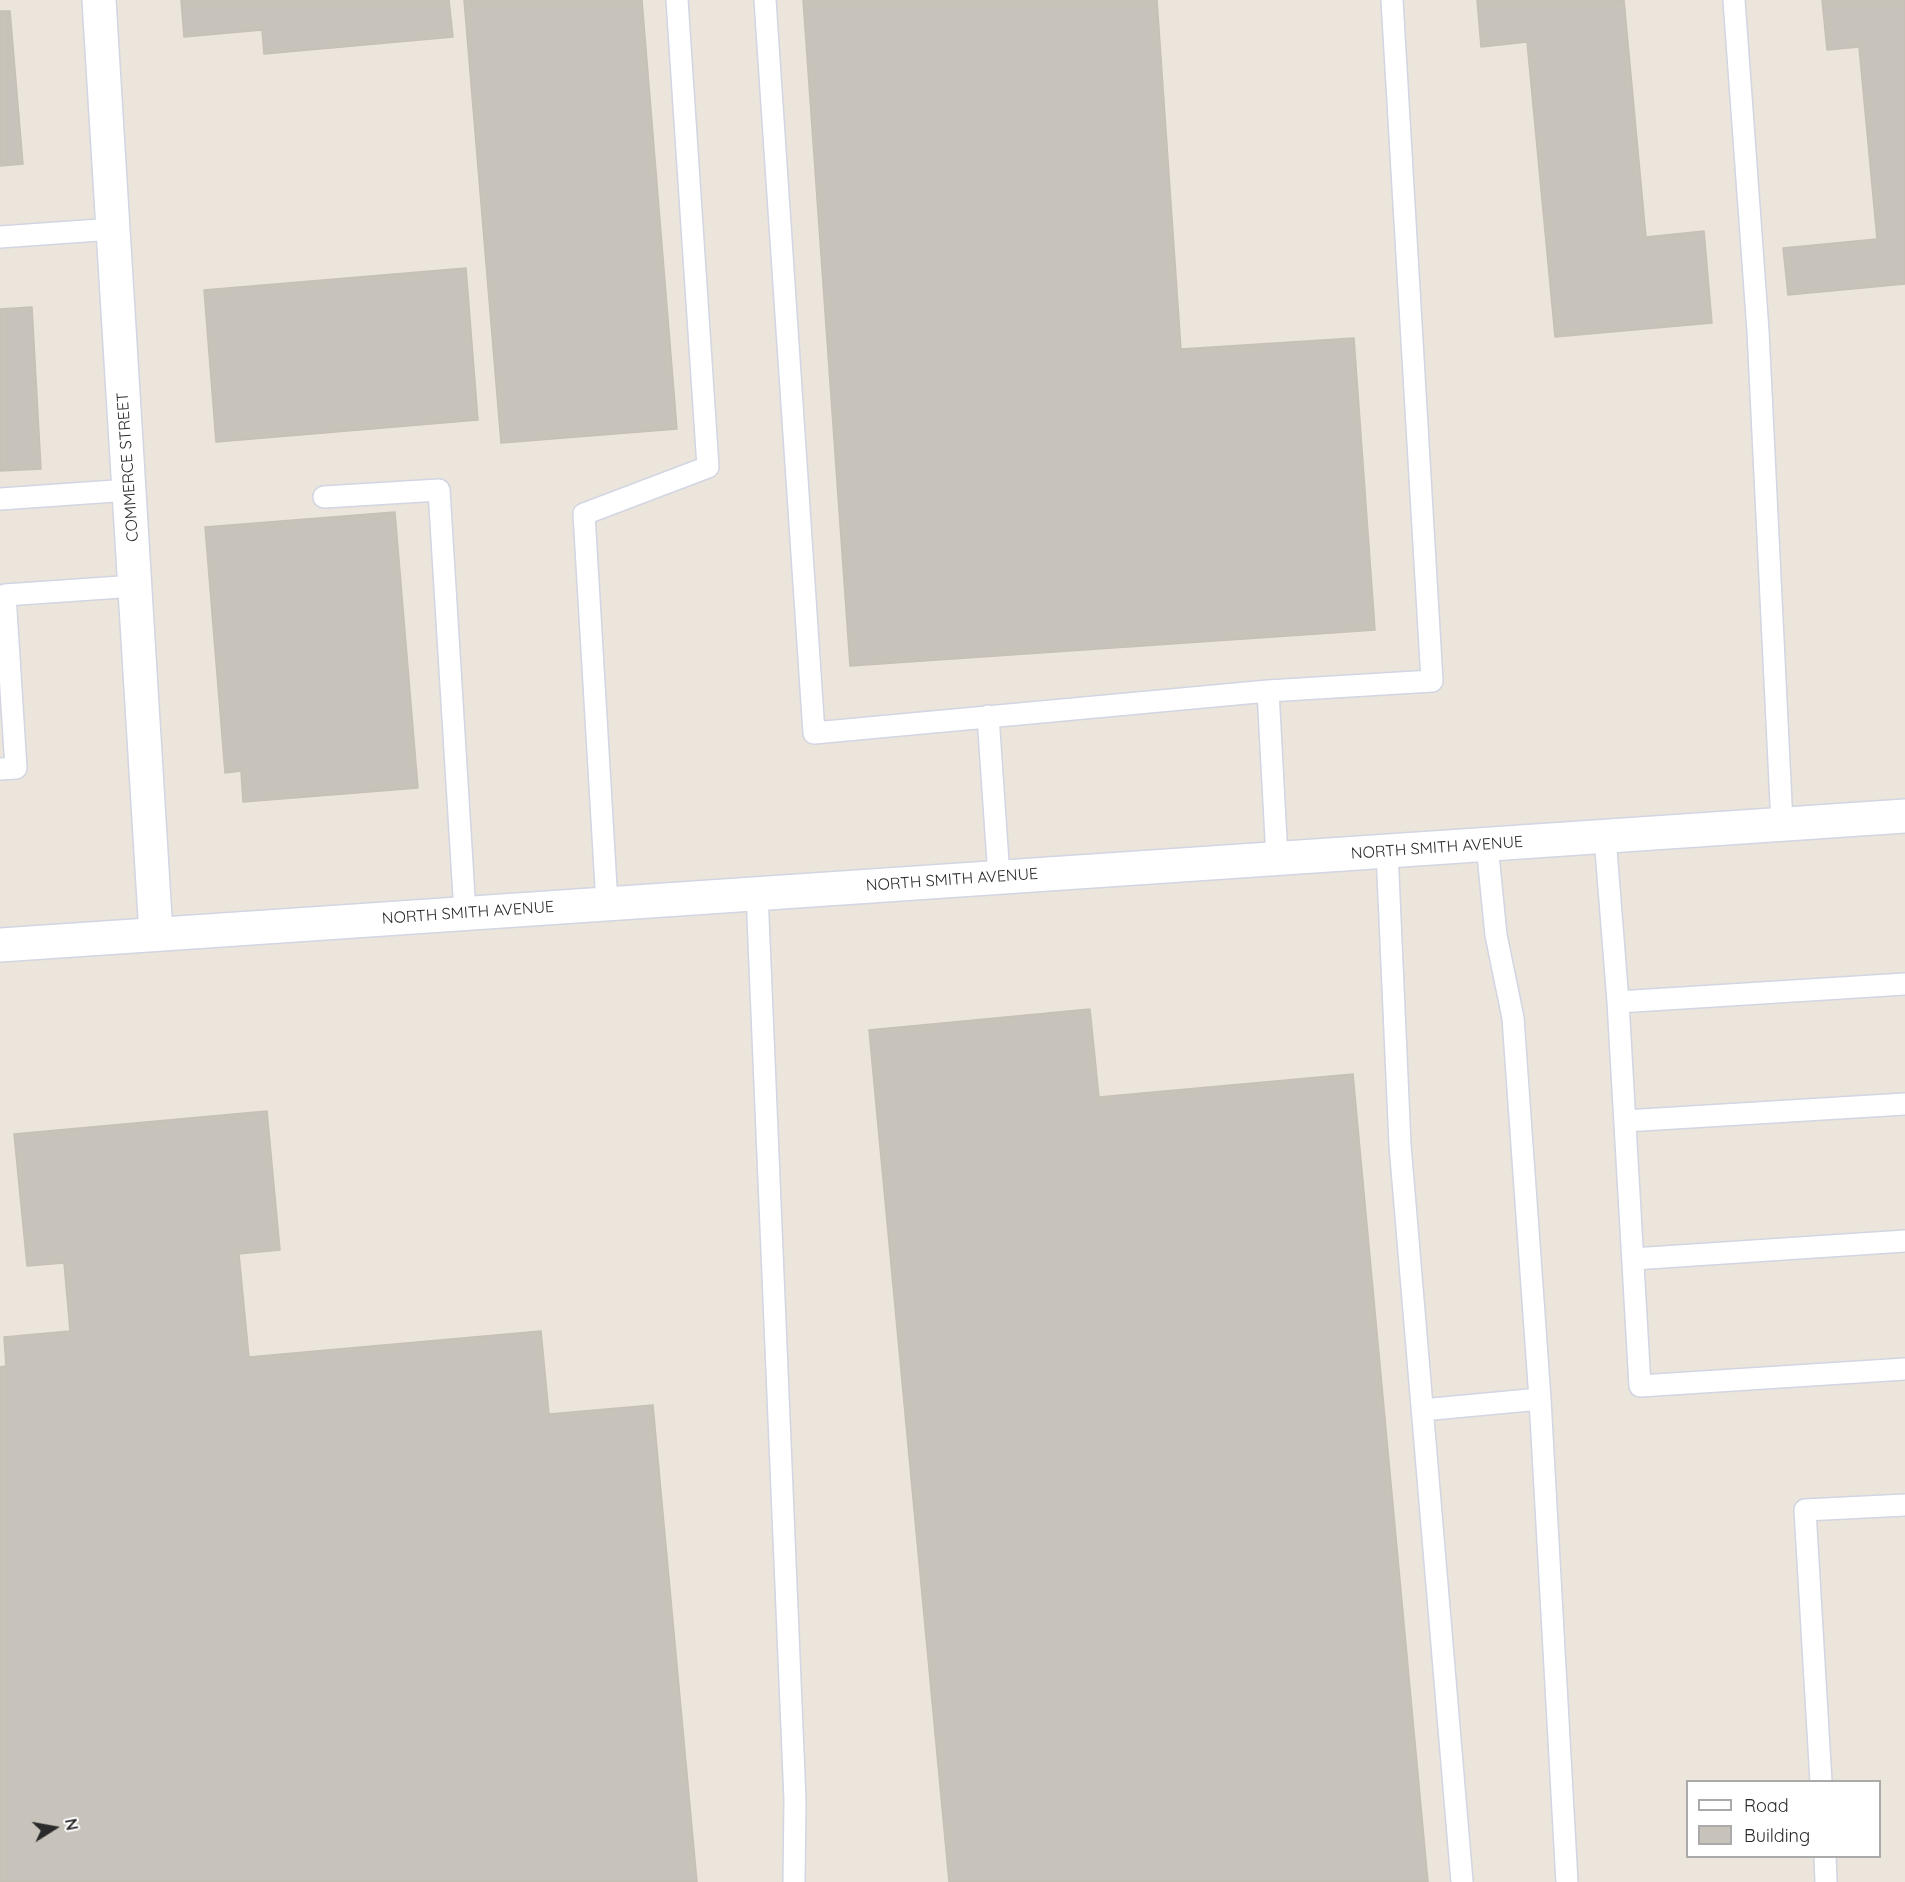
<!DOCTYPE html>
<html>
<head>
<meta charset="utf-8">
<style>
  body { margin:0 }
  #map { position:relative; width:1905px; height:1882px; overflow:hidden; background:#ebe5dc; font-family:Quicksand,sans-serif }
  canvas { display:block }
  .legend { position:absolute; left:1686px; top:1780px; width:195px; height:78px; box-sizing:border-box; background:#fff; border:2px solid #aaa; margin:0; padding:8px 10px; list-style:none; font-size:18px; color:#2a2a2a }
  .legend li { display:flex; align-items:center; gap:12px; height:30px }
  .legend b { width:30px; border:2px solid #aaa }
  .north { position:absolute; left:24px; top:1798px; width:60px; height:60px; -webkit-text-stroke:4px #fff; paint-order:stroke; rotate:79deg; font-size:16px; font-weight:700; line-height:24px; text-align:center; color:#2a2a2a }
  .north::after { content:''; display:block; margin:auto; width:21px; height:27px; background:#2a2a2a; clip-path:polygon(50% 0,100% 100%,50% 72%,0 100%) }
</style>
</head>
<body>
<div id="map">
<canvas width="1905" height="1882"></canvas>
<ul class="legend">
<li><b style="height:8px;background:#fff"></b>Road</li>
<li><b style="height:16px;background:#c7c3bb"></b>Building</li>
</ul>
<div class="north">N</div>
</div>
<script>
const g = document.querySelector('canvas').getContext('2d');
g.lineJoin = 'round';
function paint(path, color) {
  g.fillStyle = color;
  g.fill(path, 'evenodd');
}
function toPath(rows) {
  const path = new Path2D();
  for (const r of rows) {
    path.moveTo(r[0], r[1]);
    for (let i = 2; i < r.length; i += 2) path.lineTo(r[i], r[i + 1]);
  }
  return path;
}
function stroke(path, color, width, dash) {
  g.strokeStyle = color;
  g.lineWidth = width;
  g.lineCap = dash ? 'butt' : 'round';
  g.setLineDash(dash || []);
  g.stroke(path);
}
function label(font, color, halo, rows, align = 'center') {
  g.font = font + ' Quicksand,sans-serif';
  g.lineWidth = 6;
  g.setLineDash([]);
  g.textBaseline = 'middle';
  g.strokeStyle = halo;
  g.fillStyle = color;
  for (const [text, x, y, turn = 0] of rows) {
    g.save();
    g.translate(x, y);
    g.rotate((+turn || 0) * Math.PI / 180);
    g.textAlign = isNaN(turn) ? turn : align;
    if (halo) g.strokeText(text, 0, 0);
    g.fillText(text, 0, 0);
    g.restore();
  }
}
const building = toPath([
  [181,0,449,0,453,37,264,54,262,30,184,37,181,0],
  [464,0,642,0,677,429,501,443,464,0],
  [803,0,1157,0,1181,349,1354,338,1375,630,850,666,803,0],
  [1477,0,1624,0,1646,237,1704,231,1712,323,1555,337,1527,42,1481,47,1477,0],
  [1822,0,1905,0,1905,284,1788,295,1783,248,1877,239,1859,47,1827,50,1822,0],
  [0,11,10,11,23,164,0,166,0,11],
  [466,268,478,420,216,442,204,290,466,268],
  [32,307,41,469,0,471,0,309,32,307],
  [395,512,418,788,243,802,241,771,225,773,205,527,395,512],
  [1090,1009,1099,1097,1353,1074,1428,1882,949,1882,869,1030,1090,1009],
  [267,1111,280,1250,239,1254,249,1357,541,1331,549,1414,653,1405,697,1882,0,1882,0,1367,6,1366,4,1337,70,1331,64,1263,27,1266,14,1134,267,1111]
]);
paint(building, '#c7c3bb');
stroke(building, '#c6c0b6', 1.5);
const service = toPath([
  [765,0,814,733,1268,691,1432,681,1392,0],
  [1734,0,1758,331,1782,824],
  [0,237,113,229],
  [324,497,439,490,465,913],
  [0,499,129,490],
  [1268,691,1277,858],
  [988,716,999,877],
  [0,769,16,768,5,595,135,586],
  [1605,837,1618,1002],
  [1487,845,1496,935,1513,1018,1540,1399,1567,1882],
  [1387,851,1400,1145,1462,1882],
  [757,893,795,1800,794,1882],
  [607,904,584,514,708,467,677,0],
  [1905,984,1618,1002,1640,1386,1905,1369],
  [1625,1121,1905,1104],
  [1633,1259,1905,1241],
  [1422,1410,1540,1399],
  [1821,1782,1805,1510,1905,1505],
  [1825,1856,1826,1882]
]);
const minor = toPath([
  [99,0,156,934]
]);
const secondary = toPath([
  [0,945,1905,816]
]);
stroke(service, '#d2d5e2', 24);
stroke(minor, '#d2d5e2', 36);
stroke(secondary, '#d2d5e2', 36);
stroke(service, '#fff', 21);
stroke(minor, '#fff', 33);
stroke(secondary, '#fff', 33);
label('16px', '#2a2a2a', '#fff', [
  ["COMMERCE STREET",128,467,-94],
  ["NORTH SMITH AVENUE",1437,848,-4],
  ["NORTH SMITH AVENUE",952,880,-4],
  ["NORTH SMITH AVENUE",468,913,-4]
]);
</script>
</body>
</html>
